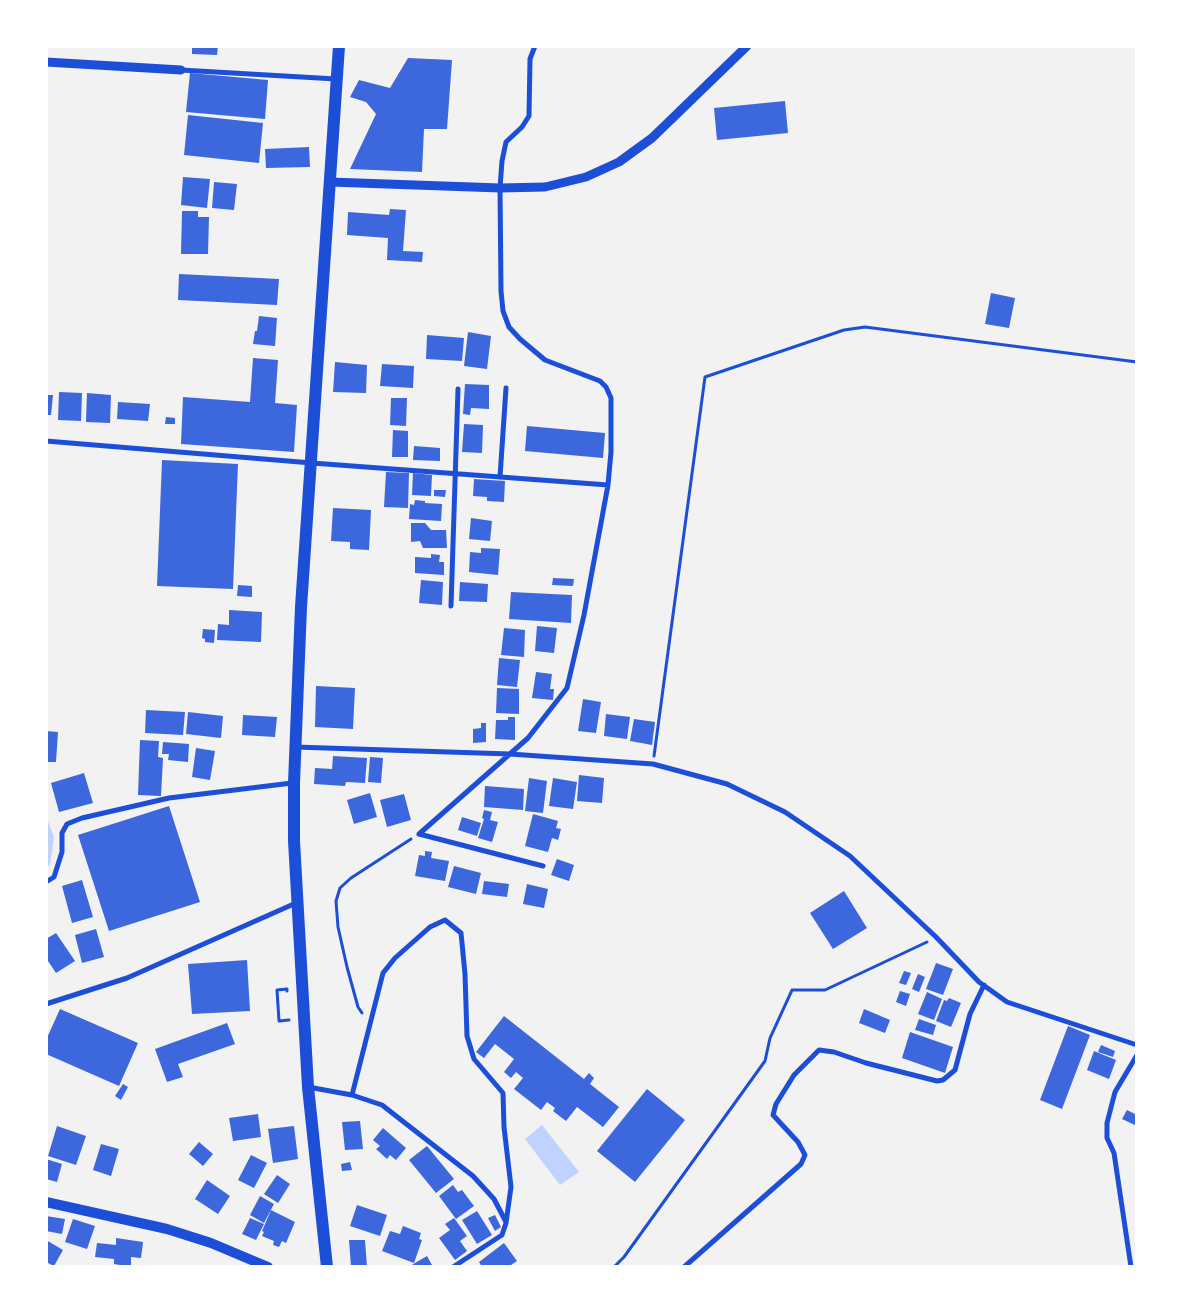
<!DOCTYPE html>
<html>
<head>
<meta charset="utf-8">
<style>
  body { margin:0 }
  #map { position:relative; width:1183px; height:1313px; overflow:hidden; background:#f2f2f2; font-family:"Noto Serif",serif }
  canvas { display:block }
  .frame { position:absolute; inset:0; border:48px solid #fff; pointer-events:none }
</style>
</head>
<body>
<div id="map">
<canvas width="1183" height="1313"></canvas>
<div class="frame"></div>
</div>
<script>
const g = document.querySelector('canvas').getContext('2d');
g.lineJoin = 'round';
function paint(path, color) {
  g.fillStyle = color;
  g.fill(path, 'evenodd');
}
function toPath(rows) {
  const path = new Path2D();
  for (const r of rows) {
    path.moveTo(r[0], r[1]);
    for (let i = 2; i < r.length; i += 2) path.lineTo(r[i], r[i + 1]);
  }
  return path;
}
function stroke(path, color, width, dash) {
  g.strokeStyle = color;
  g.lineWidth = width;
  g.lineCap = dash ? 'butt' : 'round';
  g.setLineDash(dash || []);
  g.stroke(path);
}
paint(toPath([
  [46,816,54,837,50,864,46,869],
  [542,1125,579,1172,560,1185,525,1139]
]), '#bfd3fe');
paint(toPath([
  [192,46,218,46,217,55,192,54],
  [408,58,452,60,447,129,424,129,422,172,350,169,376,114,366,102,350,97,359,80,390,88],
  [190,73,268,80,265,119,186,112],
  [785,101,788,133,717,140,714,108],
  [188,115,263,123,259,163,184,155],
  [309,147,310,167,266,168,265,149],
  [183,177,210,179,207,208,181,205],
  [214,182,237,184,234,210,212,208],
  [390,209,406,210,403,251,423,252,422,262,387,260,388,238,347,235,348,212,389,215],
  [182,211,198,211,198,217,209,217,208,254,181,254],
  [179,274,279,279,277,305,178,300],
  [991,293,1015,298,1009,328,985,324],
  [259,316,277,318,275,346,253,344,255,331,257,331],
  [468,332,491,336,487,369,464,366],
  [427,335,464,338,462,361,426,359],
  [253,358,278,360,275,403,297,405,294,452,181,444,183,397,250,402],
  [335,362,367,365,366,393,333,392],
  [382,364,414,366,413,388,380,386],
  [465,384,489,385,489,409,471,408,470,415,463,414],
  [59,392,82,393,81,421,58,420],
  [87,393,111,395,110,423,86,422],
  [46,395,53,395,51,415,46,415],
  [391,398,407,398,406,426,390,425],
  [118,402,150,404,148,421,117,419],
  [166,417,175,418,175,424,165,424],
  [464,424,483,425,482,453,462,452],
  [527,426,605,433,603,458,525,451],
  [393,430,408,431,408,457,392,457],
  [414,446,440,448,440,461,413,460],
  [162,460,238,464,233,589,157,586],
  [386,472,409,473,408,508,384,507],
  [413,473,432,475,431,496,412,495],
  [474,479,505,481,504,502,487,501,487,497,473,496],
  [434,490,446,490,445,497,434,496],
  [415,500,425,501,425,503,442,504,441,521,409,519,410,504,414,505],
  [333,508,371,510,369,550,350,549,350,542,331,541],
  [471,518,492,521,490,541,469,539],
  [411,523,425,523,431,530,446,530,447,548,423,548,420,541,411,542],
  [481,548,500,549,498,575,469,572,470,552,481,553],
  [431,554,440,555,439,562,444,562,444,575,415,573,415,557,431,558],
  [553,578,574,579,573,586,552,585],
  [421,580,443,582,442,605,419,603],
  [460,582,488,584,487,602,459,601],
  [238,585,252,586,252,597,237,596],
  [511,592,572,595,571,623,509,619],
  [229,610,262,612,261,642,217,640,218,624,229,625],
  [537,626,557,628,554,653,535,651],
  [504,628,525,630,524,657,501,655],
  [203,629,215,630,214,643,205,642,205,639,202,638],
  [499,658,520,660,517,687,497,685],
  [536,672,552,674,550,689,554,689,553,700,532,698],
  [316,686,355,688,353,729,315,727],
  [497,688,519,689,519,714,496,713],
  [583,699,601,702,596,733,578,731],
  [146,710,185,712,183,735,145,733],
  [188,712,223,716,221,738,186,734],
  [606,714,630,717,627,739,604,736],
  [243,715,277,717,275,737,242,735],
  [508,717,515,717,515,740,495,739,496,720,508,720],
  [634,719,655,722,652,745,630,741],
  [481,723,486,723,486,742,473,743,473,729,481,728],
  [46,731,58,732,56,762,46,762],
  [140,740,159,741,158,757,163,758,161,796,138,795],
  [163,742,189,744,188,762,168,760,169,754,162,754],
  [196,748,215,751,210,780,192,777],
  [333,756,367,758,365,783,346,782,345,786,314,784,315,768,332,769],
  [370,757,383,758,381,783,368,782],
  [84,773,93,803,59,812,51,783],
  [579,775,604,778,602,803,577,801],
  [529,778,547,781,543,813,525,811],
  [553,778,577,782,573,809,549,806],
  [485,786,524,789,523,810,484,807],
  [370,793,377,817,354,824,347,800],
  [404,794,411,820,387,827,380,800],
  [169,806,200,902,109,931,78,835],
  [484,810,492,812,490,820,498,822,492,842,478,838,484,819,482,818],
  [533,814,558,821,556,828,561,829,558,840,552,838,548,852,525,846],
  [462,817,481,823,477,836,458,830],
  [425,851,432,852,431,858,449,861,445,881,415,876,419,855,425,856],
  [557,859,574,865,569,881,551,875],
  [454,866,481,873,476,894,448,887],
  [82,880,93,917,72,923,62,886],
  [484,881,509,884,507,897,482,894],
  [527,884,548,889,544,908,523,904],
  [844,891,867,928,833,949,810,913],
  [96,929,104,957,82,963,75,935],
  [56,933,75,961,56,973,46,958,46,939],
  [247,960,250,1011,192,1014,188,964],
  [936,963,953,969,943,995,926,989],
  [904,971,911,973,906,985,899,983],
  [918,974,925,977,919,992,912,989],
  [900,991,910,994,906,1006,896,1002],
  [927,992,942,999,934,1020,918,1014],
  [949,998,961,1003,951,1027,936,1021,944,1000,947,1001],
  [60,1009,138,1043,119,1086,46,1054,46,1040],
  [864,1009,890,1020,885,1033,859,1023],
  [504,1016,584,1079,589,1073,594,1078,590,1084,619,1107,603,1127,577,1107,566,1121,553,1111,555,1108,547,1102,541,1110,514,1089,523,1078,516,1072,511,1078,504,1072,514,1059,495,1044,484,1058,476,1052],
  [919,1019,936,1025,933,1035,915,1030],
  [227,1023,235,1044,178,1064,183,1077,167,1082,155,1049],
  [1068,1026,1090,1035,1062,1109,1040,1100],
  [910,1032,953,1047,945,1073,902,1058],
  [1101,1045,1115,1051,1113,1057,1098,1052],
  [1094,1051,1116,1060,1109,1079,1087,1070],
  [123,1084,128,1087,121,1100,115,1096],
  [647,1089,685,1120,635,1182,597,1151],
  [1127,1110,1137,1115,1137,1126,1122,1119],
  [258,1114,261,1137,233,1141,229,1118],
  [360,1121,363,1149,345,1150,342,1122],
  [57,1126,86,1136,76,1165,48,1156],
  [294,1126,298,1159,273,1163,268,1129],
  [383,1128,406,1148,396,1160,390,1155,387,1159,376,1149,380,1146,373,1140],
  [199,1142,213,1154,203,1166,189,1154],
  [101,1144,119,1149,111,1176,93,1170],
  [427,1146,454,1179,436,1193,409,1160],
  [251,1155,267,1163,254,1188,238,1180],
  [46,1159,62,1164,57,1182,46,1179],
  [350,1162,352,1170,342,1171,341,1164],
  [277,1175,290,1184,278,1203,264,1194],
  [207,1180,230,1196,218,1214,195,1199],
  [453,1185,458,1192,462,1190,474,1206,456,1219,439,1196],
  [260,1196,274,1204,264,1223,250,1215],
  [357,1205,387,1215,380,1236,350,1226],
  [271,1210,295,1222,286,1243,282,1241,279,1247,273,1245,274,1241,262,1236,264,1232,262,1231],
  [477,1211,492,1235,477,1244,462,1220],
  [495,1215,501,1227,495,1231,488,1218],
  [46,1216,65,1219,62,1234,46,1231],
  [250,1218,264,1224,256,1240,242,1234],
  [454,1218,467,1236,460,1241,467,1251,455,1260,439,1238,450,1230,445,1224],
  [73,1219,95,1226,87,1249,65,1242],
  [403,1226,421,1233,419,1239,422,1240,414,1263,382,1251,390,1231,400,1234],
  [116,1238,143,1242,141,1258,131,1257,131,1267,114,1264,114,1259,95,1257,97,1243,116,1245],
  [46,1240,63,1250,54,1266,46,1262],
  [349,1240,365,1240,367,1267,351,1267],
  [504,1243,517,1261,508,1267,482,1267,479,1262],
  [427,1256,433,1267,409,1267,415,1263]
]), '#3d67dc');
stroke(toPath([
  [654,756,705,377,844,330,865,327,1137,362],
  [287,991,287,989,277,990,279,1021,289,1020],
  [362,1013,358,1007,347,967,338,927,336,901,340,888,351,878,411,839],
  [614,1267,624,1257,765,1061,770,1038,792,990,825,990,927,942]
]), '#1d4ed8', 3);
stroke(toPath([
  [181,70,336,79],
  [46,441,312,463,608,485],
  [500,477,506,388],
  [451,606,458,389],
  [295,747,510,754,653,764,727,784,785,812,850,856,936,937,979,982,1007,1002,1137,1045],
  [419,834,528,738,567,688,584,615,608,485,611,452,611,398,606,387,600,381,545,360,520,339,509,327,503,311,501,291,500,188,502,161,506,142,522,127,529,116,530,59,535,46],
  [419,834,543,866],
  [46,882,54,877,62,852,62,833,67,824,82,818,169,798,292,783],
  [46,1004,127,978,296,903],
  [308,1087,352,1095,382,1105,473,1176,494,1199,506,1222],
  [352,1095,383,973,395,958,430,927,445,920,461,933,465,974,467,1036,474,1059,503,1093,504,1127,511,1187,506,1223,502,1235,453,1267],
  [684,1267,801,1164,805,1155,798,1142,773,1115,776,1104,794,1075,819,1050,834,1052,866,1063,937,1081,943,1080,955,1070,970,1014,984,985],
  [1131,1267,1114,1153,1107,1138,1107,1123,1115,1092,1137,1055]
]), '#1d4ed8', 5);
stroke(toPath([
  [46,62,181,70],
  [330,182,500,188,545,187,586,177,619,162,652,138,747,46]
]), '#1d4ed8', 9);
stroke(toPath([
  [46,1202,167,1229,211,1243,268,1267]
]), '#1d4ed8', 10);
stroke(toPath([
  [327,1267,308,1087,294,841,294,783,301,607,339,46]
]), '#1d4ed8', 12);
</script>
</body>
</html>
